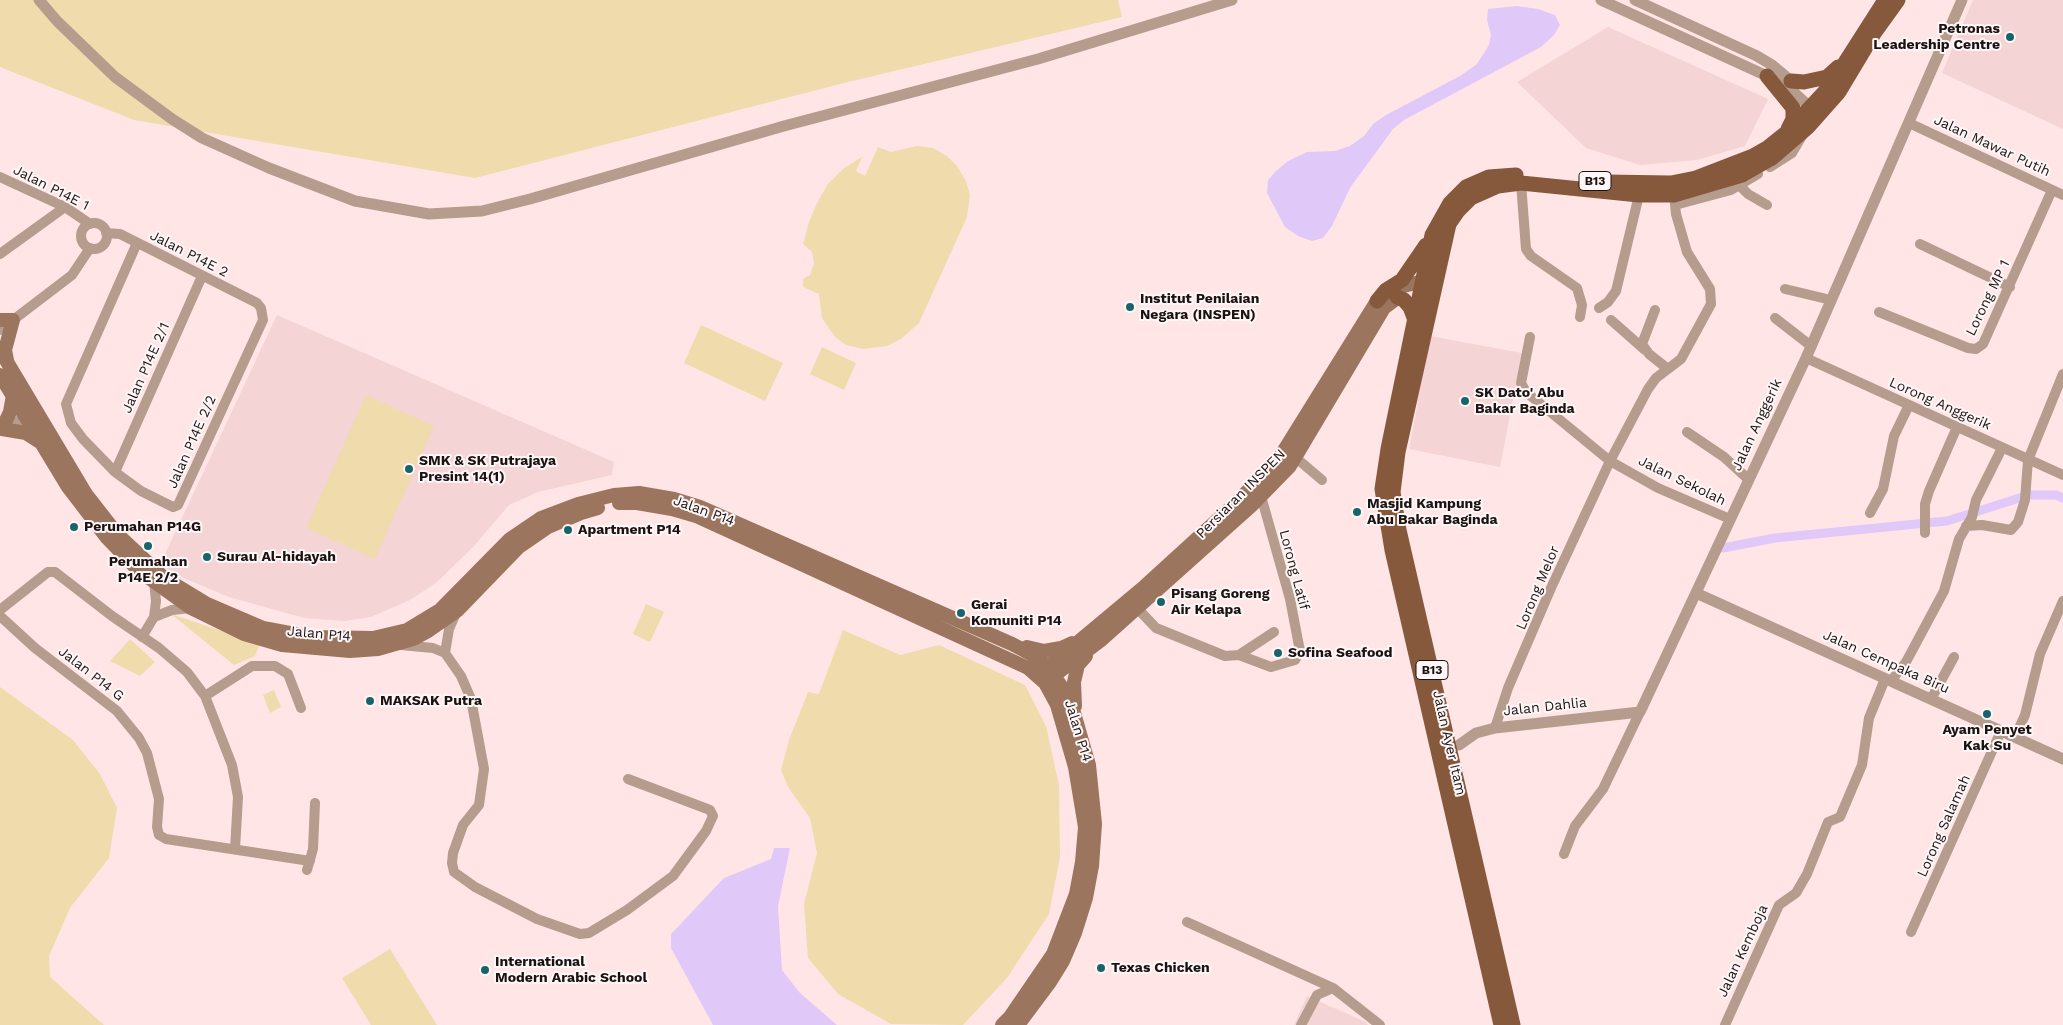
<!DOCTYPE html>
<html>
<head>
<meta charset="utf-8">
<style>
  body { margin:0 }
  canvas { display:block; background:#ffe5e5 }
</style>
</head>
<body>
<canvas width="2063" height="1025"></canvas>
<script>
const g = document.querySelector('canvas').getContext('2d');
g.lineJoin = 'round';
function paint(path, color) {
  g.fillStyle = color;
  g.fill(path, 'evenodd');
}
function toPath(rows) {
  const path = new Path2D();
  for (const r of rows) {
    if (r.length === 3) {
      path.moveTo(r[0] + r[2], r[1]);
      path.arc(r[0], r[1], r[2], 0, 2 * Math.PI);
      continue;
    }
    path.moveTo(r[0], r[1]);
    for (let i = 2; i < r.length; i += 2) path.lineTo(r[i], r[i + 1]);
  }
  return path;
}
function stroke(path, color, width, dash) {
  g.strokeStyle = color;
  g.lineWidth = width;
  g.lineCap = dash ? 'butt' : 'round';
  g.setLineDash(dash || []);
  g.stroke(path);
}
function label(font, color, halo, rows, align = 'center') {
  g.font = font + ' "Work Sans",sans-serif';
  g.lineWidth = 4;
  g.setLineDash([]);
  g.textBaseline = 'middle';
  g.strokeStyle = halo;
  g.fillStyle = color;
  for (const [text, x, y, turn = 0] of rows) {
    g.save();
    g.translate(x, y);
    g.rotate((+turn || 0) * Math.PI / 180);
    g.textAlign = isNaN(turn) ? turn : align;
    if (halo) g.strokeText(text, 0, 0);
    g.fillText(text, 0, 0);
    g.restore();
  }
}
paint(toPath([
  [1973,0,2063,0,2063,129,1942,73],
  [1608,27,1768,99,1745,146,1697,160,1640,165,1586,148,1517,82],
  [277,315,614,462,612,475,538,492,509,505,474,546,436,583,410,600,371,617,345,621,304,618,229,597,186,579,160,565],
  [1430,336,1522,353,1500,467,1409,449],
  [1307,996,1366,1022,1368,1025,1294,1025]
]), '#f4d4d4');
paint(toPath([
  [0,0,1118,0,1122,17,844,83,475,178,134,120,0,67],
  [917,146,933,148,947,156,957,166,966,181,970,195,967,217,919,323,901,339,887,346,863,349,846,345,835,337,822,318,819,294,803,287,803,279,810,275,814,263,812,252,803,244,809,222,817,203,828,184,844,168,862,157,856,171,865,176,878,147,891,152],
  [701,325,783,363,765,401,684,363],
  [822,347,856,363,844,390,810,374],
  [366,395,434,426,375,559,306,528],
  [646,604,664,612,650,642,633,634],
  [171,614,260,644,255,656,234,665],
  [843,630,900,655,939,645,1025,685,1046,726,1059,785,1060,857,1049,914,1007,978,963,1025,891,1024,838,994,808,958,804,904,817,853,810,818,788,787,781,770,789,740,808,692,819,694],
  [130,639,155,662,140,676,110,661],
  [0,687,73,740,100,774,117,808,109,858,70,908,49,956,50,977,104,1025,0,1025],
  [274,690,281,707,270,713,263,695],
  [390,949,437,1025,371,1025,342,978]
]), '#f0dbad');
paint(toPath([
  [1517,6,1538,9,1555,15,1560,25,1554,35,1541,47,1404,120,1393,129,1350,188,1332,226,1323,238,1312,241,1298,236,1285,227,1267,193,1268,180,1276,171,1288,161,1307,152,1335,151,1350,146,1364,136,1373,124,1386,115,1460,76,1477,64,1489,45,1491,35,1487,20,1488,9],
  [774,848,790,848,778,906,782,970,800,993,837,1025,713,1025,671,948,671,934,724,878,771,859]
]), '#e0c9f8');
stroke(toPath([
  [1723,548,1775,538,1947,521,2029,495,2056,495,2063,498]
]), '#e0c9f8', 9);
stroke(toPath([
  [1909,123,2063,195],
  [1770,167,1792,153,1802,136],
  [0,177,65,207,90,224],
  [1521,183,1526,249,1531,256,1577,288,1582,305,1580,317],
  [1740,186,1748,194,1767,205],
  [1675,205,1731,190,1758,174],
  [94,236,13],
  [106,233,120,234,257,303,261,308,263,320,178,505,173,507,141,491,115,472,83,439,71,423,66,404,137,243],
  [1920,244,2010,287],
  [0,254,65,207],
  [1785,289,1831,300],
  [1599,308,1608,302,1616,291,1639,195],
  [1655,310,1642,344,1649,354,1668,369],
  [1879,312,1968,348,1976,349,1983,344,2052,190],
  [1775,318,1811,346],
  [1611,320,1645,350],
  [0,330,72,275,90,248],
  [1530,337,1521,383,1526,392,1610,461,1658,488,1730,519],
  [1806,358,2063,475],
  [1,429,31,415],
  [1687,432,1724,457,1748,479],
  [1295,457,1322,480],
  [115,472,202,276],
  [1870,513,1883,489,1894,436,1909,405],
  [1966,526,1982,525,2011,530,2018,522,2025,500,2028,460,2063,374],
  [1925,533,1925,504,1929,491,1957,427],
  [1137,608,1156,628,1225,656,1239,655,1274,632],
  [0,610,48,572,55,572,112,616,159,648,187,672,205,696,232,765,238,797,235,849],
  [0,616,35,648,117,711,139,738,147,753,159,799,157,827,159,835,166,839,310,861],
  [154,617,172,610,191,608],
  [142,637,154,617,156,601,154,581],
  [401,645,433,648,445,653,461,676,471,699,484,769,479,805,463,825,453,853,452,863,454,872,475,887,537,919,580,934,589,933,627,910,673,876,706,831,713,816,710,810,628,779],
  [445,653,449,629,457,611],
  [1239,655,1271,667,1295,660,1300,651,1290,599,1261,496],
  [1891,681,1906,662,1944,591,1959,539,1972,517,1976,500,2002,448],
  [205,696,252,666,275,666,288,674,301,708],
  [1931,699,1954,657],
  [1495,728,1508,688,1551,588,1610,461,1648,389,1656,378,1681,359,1711,304,1710,289,1687,252,1676,214,1674,195],
  [2015,737,2025,715,2040,654,2063,601],
  [1564,854,1575,826,1603,789,1640,712],
  [307,870,313,849,315,803],
  [1187,922,1333,988,1380,1025],
  [1911,932,2001,731],
  [1301,1025,1317,995,1333,988],
  [1725,1025,1779,905,1796,893,1807,874,1828,822,1840,817,1862,765,1869,718,1885,679]
]), '#b69c8c', 10);
stroke(toPath([
  [39,0,57,21,115,77,172,119,202,138,269,168,355,201,429,214,482,211,530,199,784,126,1038,59,1232,0],
  [1601,0,1767,76,1787,86,1811,108,1816,110],
  [1635,0,1757,56,1772,65,1796,85],
  [1696,593,2063,759],
  [1459,745,1476,733,1495,728,1640,712,1806,358,1962,0]
]), '#b69c8c', 11);
stroke(toPath([
  [0,320,13,320,5,350,7,360],
  [0,350,86,494,118,535,161,575,179,587,207,604,263,628,311,637,373,638,407,630,440,610,510,539,541,518,578,504,614,495,639,493,674,499,700,507,1012,644,1035,656,1048,667,1070,699,1089,765,1095,824,1092,866,1086,898,1075,933,1063,961,1050,982,1018,1025],
  [0,375,68,487,107,538,138,570,191,608,244,634,282,645,350,651,378,649,413,639,428,631,458,610,519,547,548,527,581,513,598,508],
  [13,395,10,412,2,429,26,433,40,442],
  [619,503,637,503,672,509,696,516,1028,668,1045,683,1057,705,1075,767,1085,827,1082,862,1076,894,1053,954,1010,1017,1002,1025],
  [1027,647,1044,651,1061,648,1072,643],
  [1042,672,1145,586,1236,503,1280,457,1377,301,1396,288,1423,281,1433,282],
  [1047,681,1100,641,1137,608,1251,506,1290,466,1384,308,1400,296],
  [1075,706,1074,682,1078,665,1086,656]
]), '#9b755e', 14);
stroke(toPath([
  [1767,76,1793,108,1793,119,1788,129],
  [1791,81,1804,82,1827,77,1838,67],
  [1606,182,1671,183,1696,178,1753,156,1767,148,1787,132,1830,86,1885,0],
  [1397,297,1404,300,1410,307,1415,320],
  [1377,301,1386,290,1402,280,1426,245],
  [1501,1025,1392,550,1382,489,1388,449,1432,235,1450,203,1466,187,1489,177,1516,175],
  [1513,1025,1399,530,1393,492,1398,452,1449,224,1458,211,1471,198,1498,186,1521,183,1639,195,1674,195,1742,175,1772,158,1808,127,1839,92,1875,32,1898,0]
]), '#86593d', 15);
for (const [x, y, r, color] of [
  [2010,37,5,"#17656b"],
  [1130,307,5,"#17656b"],
  [1465,401,5,"#17656b"],
  [409,469,5,"#17656b"],
  [1357,512,5,"#17656b"],
  [74,527,5,"#17656b"],
  [568,530,5,"#17656b"],
  [148,546,5,"#17656b"],
  [207,557,5,"#17656b"],
  [1161,602,5,"#17656b"],
  [961,613,5,"#17656b"],
  [1278,653,5,"#17656b"],
  [370,701,5,"#17656b"],
  [1987,714,5,"#17656b"],
  [1101,968,5,"#17656b"],
  [485,970,5,"#17656b"]
]) {
  const dot = new Path2D();
  dot.arc(x, y, r, 0, 2 * Math.PI);
  g.fillStyle = color;
  g.fill(dot);
  stroke(dot, '#fef7f7', 2);
}
for (const [x, y, w] of [
  [1595,181,32],
  [1432,670,32]
]) {
  const box = new Path2D();
  box.roundRect(x - w / 2, y - 9.5, w, 19, 4);
  g.fillStyle = '#fef7f7';
  g.fill(box);
  stroke(box, '#1c1212', 1);
}
label('bold 12px', '#1c1212', null, [
  ["B13",1595,181],
  ["B13",1432,670]
]);
label('bold 14px', '#1c1212', '#fef7f7', [
  ["Petronas",2000,29,"right"],
  ["Leadership Centre",2000,45,"right"],
  ["Institut Penilaian",1140,299],
  ["Negara (INSPEN)",1140,315],
  ["SK Dato' Abu",1475,393],
  ["Bakar Baginda",1475,409],
  ["SMK & SK Putrajaya",419,461],
  ["Presint 14(1)",419,477],
  ["Masjid Kampung",1367,504],
  ["Abu Bakar Baginda",1367,520],
  ["Perumahan P14G",84,527],
  ["Apartment P14",578,530],
  ["Surau Al-hidayah",217,557],
  ["Perumahan",148,562,"center"],
  ["P14E 2/2",148,578,"center"],
  ["Pisang Goreng",1171,594],
  ["Air Kelapa",1171,610],
  ["Gerai",971,605],
  ["Komuniti P14",971,621],
  ["Sofina Seafood",1288,653],
  ["MAKSAK Putra",380,701],
  ["Ayam Penyet",1987,730,"center"],
  ["Kak Su",1987,746,"center"],
  ["International",495,962],
  ["Modern Arabic School",495,978],
  ["Texas Chicken",1111,968]
], 'left');
label('14px', '#1c1212', '#fef7f7', [
  ["Jalan Mawar Putih",1992,146,25],
  ["Jalan P14E 1",51,188,27],
  ["Jalan P14E 2",189,254,27],
  ["Lorong MP 1",1988,298,-64],
  ["Jalan P14E 2/1",146,368,-66],
  ["Lorong Anggerik",1940,404,24],
  ["Jalan Anggerik",1757,425,-65],
  ["Jalan P14E 2/2",192,442,-66],
  ["Jalan Sekolah",1682,481,26],
  ["Persiaran INSPEN",1241,494,-45],
  ["Jalan P14",704,511,20],
  ["Lorong Latif",1294,570,75],
  ["Lorong Melor",1538,588,-67],
  ["Jalan P14",319,634,5],
  ["Jalan Cempaka Biru",1886,662,24],
  ["Jalan P14 G",91,674,38],
  ["Jalan Dahlia",1545,707,-6],
  ["Jalan P14",1078,731,73],
  ["Jalan Ayer Itam",1449,743,77],
  ["Lorong Salamah",1944,826,-66],
  ["Jalan Kemboja",1743,951,-65]
]);
</script>
</body>
</html>
